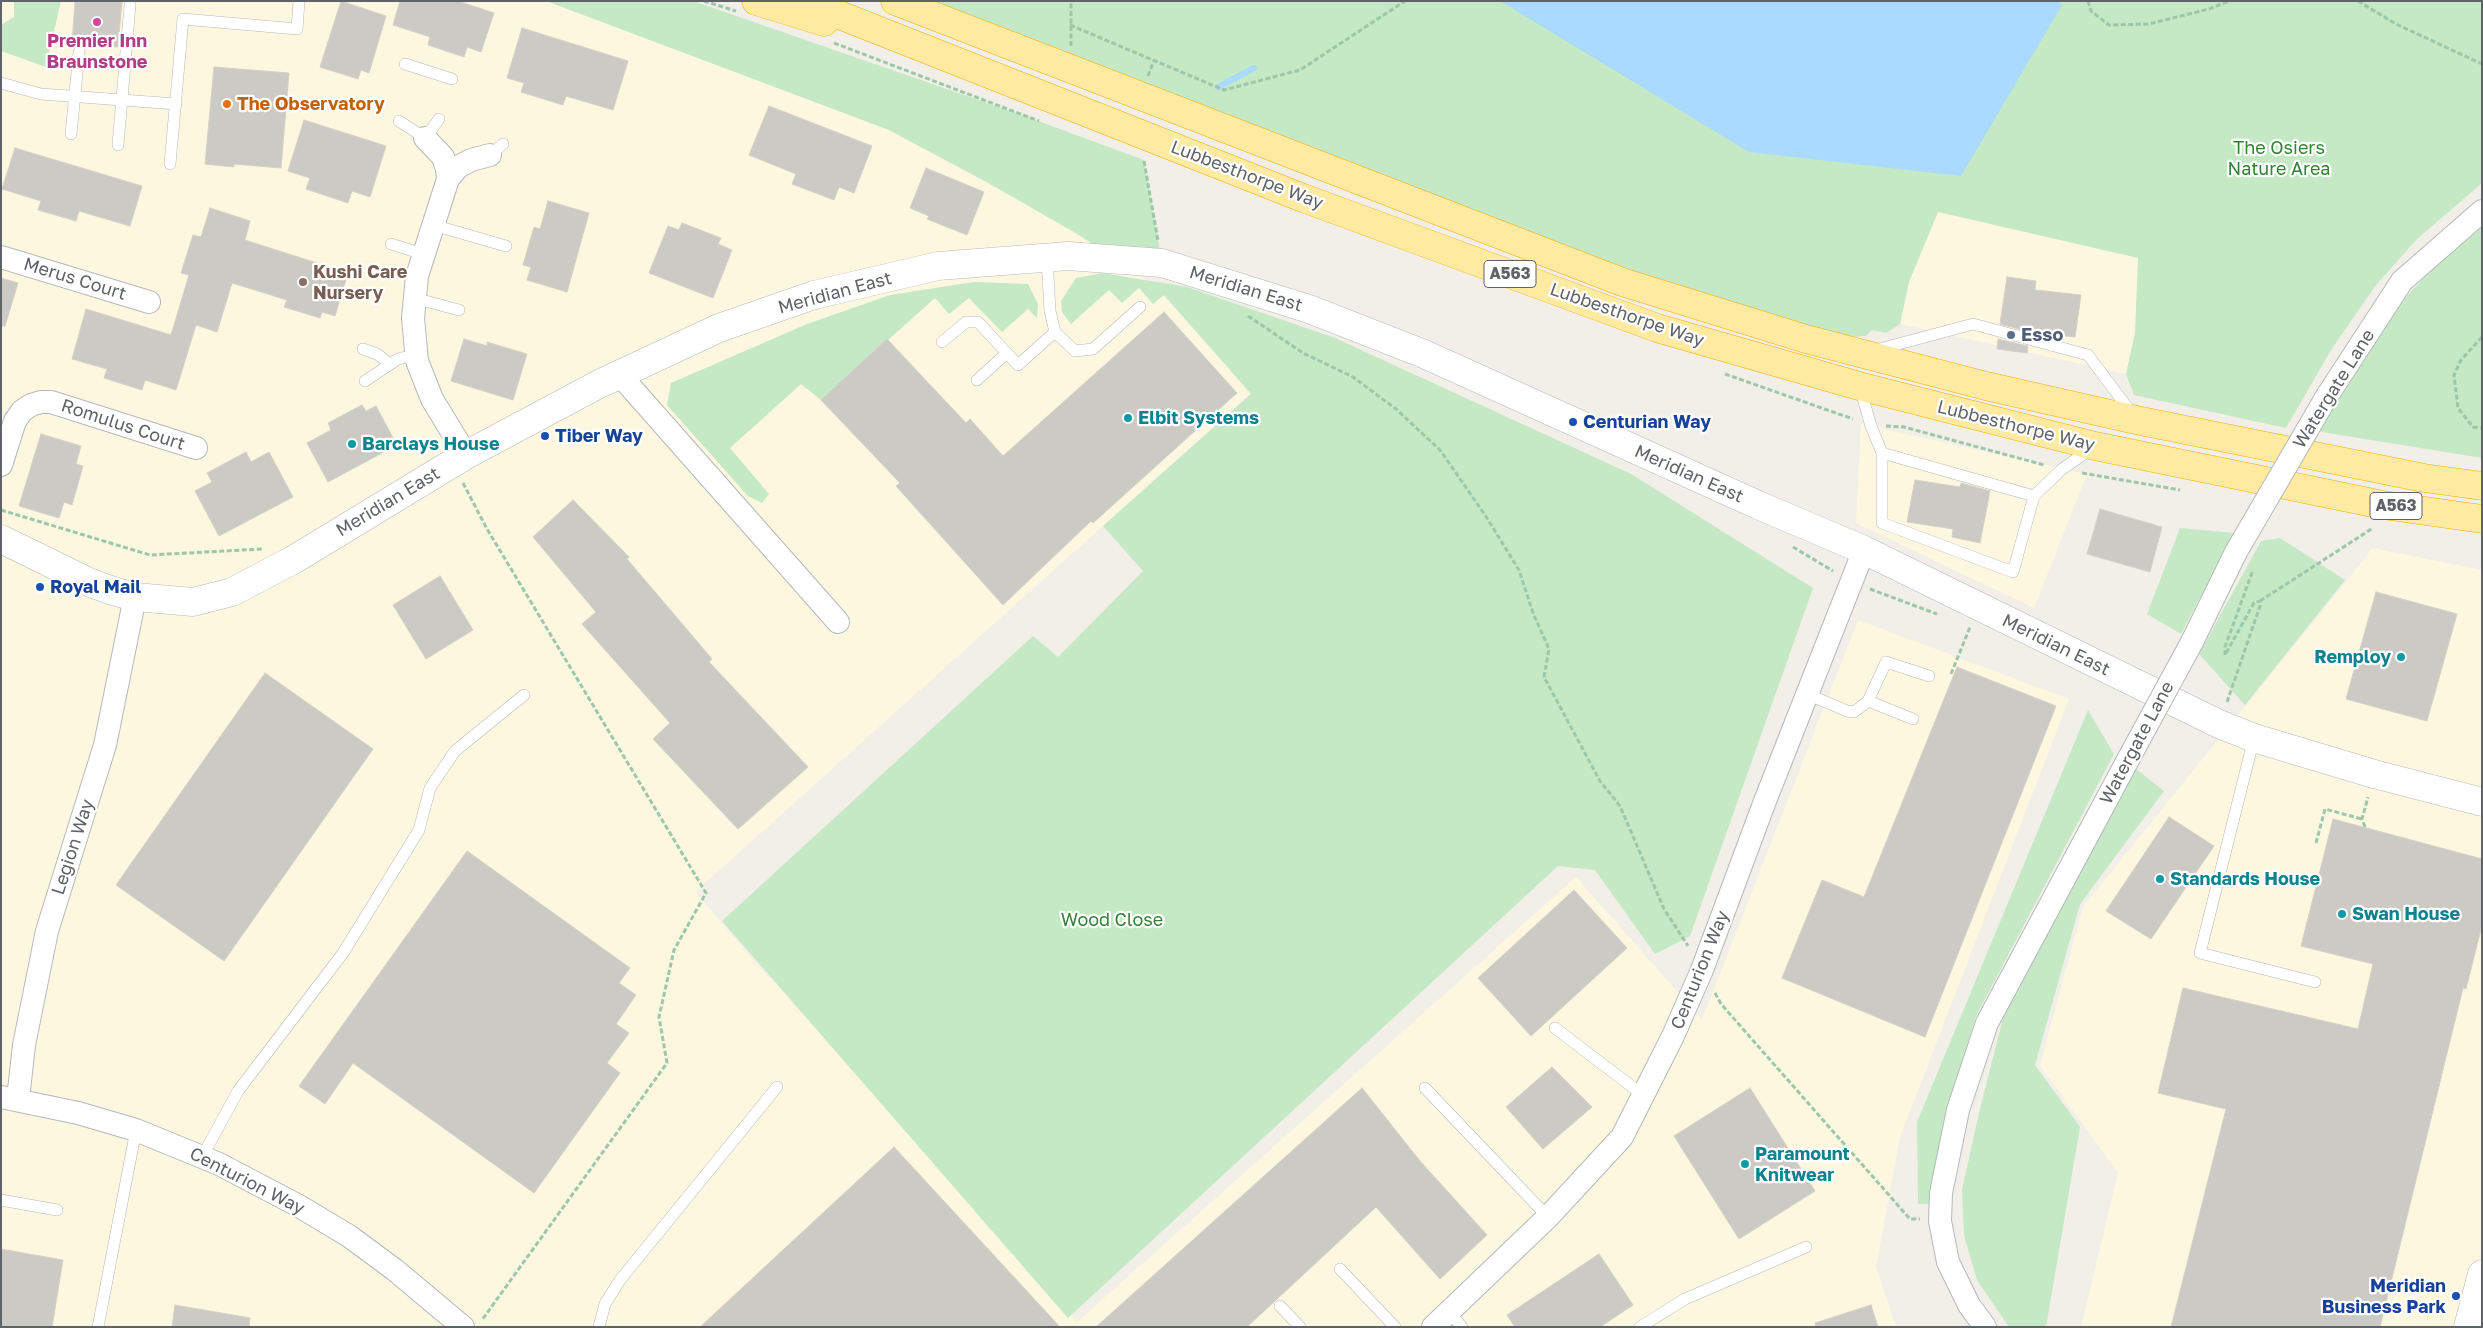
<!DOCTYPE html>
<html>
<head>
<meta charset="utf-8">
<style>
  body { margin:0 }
  #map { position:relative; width:2483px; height:1328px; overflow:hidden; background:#f1efe8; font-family:"Golos Text",sans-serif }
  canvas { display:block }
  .frame { position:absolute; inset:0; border:2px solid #5f6368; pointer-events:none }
</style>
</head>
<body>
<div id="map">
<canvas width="2483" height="1328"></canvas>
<div class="frame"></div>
</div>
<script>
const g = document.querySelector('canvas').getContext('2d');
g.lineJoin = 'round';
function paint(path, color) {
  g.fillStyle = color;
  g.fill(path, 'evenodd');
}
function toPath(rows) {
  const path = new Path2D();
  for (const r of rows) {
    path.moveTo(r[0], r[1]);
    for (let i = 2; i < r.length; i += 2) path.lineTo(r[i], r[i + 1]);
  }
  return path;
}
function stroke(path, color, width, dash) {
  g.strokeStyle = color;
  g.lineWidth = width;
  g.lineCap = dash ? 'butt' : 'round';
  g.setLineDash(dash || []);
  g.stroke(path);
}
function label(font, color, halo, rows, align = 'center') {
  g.font = font + ' "Golos Text",sans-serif';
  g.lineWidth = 4.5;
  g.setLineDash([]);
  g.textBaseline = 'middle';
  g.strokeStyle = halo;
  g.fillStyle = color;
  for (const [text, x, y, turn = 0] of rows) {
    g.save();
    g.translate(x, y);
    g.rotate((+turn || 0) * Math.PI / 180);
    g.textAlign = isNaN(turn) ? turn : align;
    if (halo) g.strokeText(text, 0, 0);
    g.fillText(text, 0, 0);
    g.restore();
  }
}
paint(toPath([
  [1,1,547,1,889,130,990,184,1079,235,1156,287,1251,393,695,892,770,979,780,967,1077,1322,1576,877,1702,1020,1858,620,2069,699,1900,1137,1876,1267,1896,1327,1,1327],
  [1927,202,2153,252,2126,374,1900,324],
  [1861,424,2087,474,2034,608,1856,523],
  [2373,548,2482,570,2482,1327,2081,1327,2118,1173,2040,1065,2083,907]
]), '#fef7e0');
paint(toPath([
  [14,1,61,1,46,67,1,51,1,25,14,17],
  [546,1,693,1,1019,114,1144,160,1162,263,1116,260,1079,235,990,184,889,130],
  [914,1,2482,1,2482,183,2416,240,2376,285,2331,350,2286,428,2134,395,2126,374,2135,333,2138,258,1938,212,1909,282,1900,324,1886,333,1872,330,1866,336,1806,339],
  [2482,223,2482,458,2316,431,2383,322,2440,260],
  [1102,273,1187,287,1335,338,1631,474,1813,588,1690,936,1655,954,1595,870,1558,866,1068,1318,722,921,1033,636,1058,657,1143,571,1103,526,1251,394,1164,295,1153,304,1139,288,1122,303,1109,290,1071,324,1062,312,1061,301,1076,278],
  [974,282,1028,284,1038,304,1037,318,1028,309,1002,332,969,298,949,314,935,298,821,400,801,384,730,448,769,494,762,503,748,496,667,405,671,383,807,324,890,295],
  [2180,528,2234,533,2181,634,2147,614],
  [2280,538,2345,580,2245,705,2199,654,2261,541],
  [2088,710,2114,754,1976,1016,1948,1107,1931,1204,1918,1204,1917,1122],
  [2136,769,2164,791,2080,904,2035,1065,2080,1127,2046,1327,2009,1327,1977,1280,1964,1235,1962,1190,1979,1113,2006,1006]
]), '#c5e8c5');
paint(toPath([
  [1500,1,2058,1,2062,5,1961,176,1749,152]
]), '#aadaff');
stroke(toPath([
  [1218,87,1254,68]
]), '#aadaff', 6);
const building = toPath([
  [75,1,122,1,118,47,72,44,75,1],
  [341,1,386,16,369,73,361,70,358,79,320,67,341,1],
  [400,1,458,1,494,13,481,52,467,47,464,57,428,45,430,37,393,25,400,1],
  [522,28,628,61,613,110,566,96,563,105,521,92,524,83,507,78,522,28],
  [214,67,289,73,281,168,234,164,234,167,205,164,214,67],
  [769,106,872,146,854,193,839,187,834,200,792,184,796,174,749,155,769,106],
  [304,120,386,146,370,197,352,191,348,203,306,189,310,178,288,171,304,120],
  [15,148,142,186,130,226,79,211,76,221,38,210,41,201,2,189,15,148],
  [926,168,984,192,967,235,927,219,929,216,910,208,926,168],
  [548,201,589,213,567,292,527,280,531,267,523,265,534,227,540,229,548,201],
  [210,208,250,221,245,240,348,273,335,316,322,312,320,318,284,307,287,300,232,283,217,332,196,325,176,390,145,380,142,390,104,378,107,369,72,359,86,309,171,335,189,275,181,273,193,235,201,237,210,208],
  [682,223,721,238,718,244,732,250,713,298,649,273,668,226,679,230,682,223],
  [2007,277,2036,281,2035,290,2081,295,2075,337,2030,332,2000,324,2007,277],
  [1,278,18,283,5,326,1,326,1,278],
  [1164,312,1237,393,1093,523,1091,521,1003,605,896,486,900,483,821,400,887,339,966,423,970,419,1003,456,1164,312],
  [464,339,487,346,487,342,527,354,513,400,451,381,464,339],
  [1998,339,2028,346,2027,353,1997,349,1998,339],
  [362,405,366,411,376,406,397,445,328,482,307,443,331,430,328,423,362,405],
  [41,434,81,446,76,464,83,466,72,505,64,502,59,518,19,506,41,434],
  [246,452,251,462,269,452,293,497,219,536,195,491,212,482,207,473,246,452],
  [1915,480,1960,487,1961,483,1990,491,1980,543,1952,537,1953,529,1907,522,1915,480],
  [573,500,629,557,627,559,712,659,709,662,808,767,738,829,653,739,670,723,582,624,596,612,533,537,573,500],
  [2100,509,2162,527,2150,572,2087,554,2100,509],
  [440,576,473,630,426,659,393,605,440,576],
  [2376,592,2457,614,2427,721,2346,699,2376,592],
  [1957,667,2056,706,1925,1037,1782,978,1822,880,1864,897,1957,667],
  [265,673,373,749,224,961,116,885,265,673],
  [2169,817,2214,846,2151,939,2106,911,2169,817],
  [2333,819,2482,859,2482,925,2466,989,2463,988,2380,1327,2171,1327,2226,1109,2158,1093,2183,988,2358,1029,2373,964,2301,946,2333,819],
  [467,851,630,968,619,983,636,995,616,1024,629,1033,607,1063,620,1073,534,1193,353,1063,325,1104,299,1086,467,851],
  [1574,890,1627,948,1531,1036,1478,978,1574,890],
  [1552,1067,1592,1107,1543,1149,1506,1107,1552,1067],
  [1362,1088,1420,1161,1487,1235,1440,1279,1376,1207,1247,1327,1096,1327,1362,1088],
  [1750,1088,1815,1191,1739,1239,1674,1136,1750,1088],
  [894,1147,1060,1327,700,1327,894,1147],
  [1,1249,63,1260,52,1327,1,1327,1,1249],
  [1599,1254,1633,1305,1600,1327,1515,1327,1507,1315,1599,1254],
  [175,1305,250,1318,249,1327,172,1327,175,1305],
  [1871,1305,1878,1327,1816,1327,1815,1323,1871,1305]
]);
paint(building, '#cccac5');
stroke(building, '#d6d1c6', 1);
const service = toPath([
  [405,64,452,79],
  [1,83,41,94,176,104],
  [399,121,425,138,439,119],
  [71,134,79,52],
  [118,145,130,5],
  [490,155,503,144],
  [170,164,183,19,297,29,299,1],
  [433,225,506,246],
  [391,244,423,254],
  [414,298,459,310],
  [1055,332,1075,351,1093,349,1140,307],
  [942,342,966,322,978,322,1018,365,1055,332,1050,311,1047,258],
  [363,349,377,354,390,364],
  [1876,350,1973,324,2088,355,2133,415],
  [977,380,1007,353],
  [365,381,398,359,417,354],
  [1860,388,1871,426,1882,453,2034,496,2061,470,2092,448],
  [1882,453,1882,523,2013,572,2034,496],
  [1807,694,1847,711,1854,712,1868,701,1913,719],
  [1868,701,1886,662,1929,676],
  [2254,738,2200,953,2315,982],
  [1555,1028,1643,1095],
  [1425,1088,1548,1217],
  [202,1157,238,1091,343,953,419,830,430,788,455,751,524,695],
  [1,1200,57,1210],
  [1340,1269,1395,1327],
  [1280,1306,1300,1327],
  [1449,1312,1462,1327],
  [98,1327,136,1130],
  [599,1327,605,1304,620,1280,777,1087],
  [1640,1327,1685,1299,1806,1247]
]);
const minor = toPath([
  [425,138,443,157,447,169,448,179,417,276,413,318,417,361,432,399,466,455],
  [448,179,458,167,471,160,490,155],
  [1,257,149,302],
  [619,374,838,622],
  [2327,396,2402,281,2482,211],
  [1,465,15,421,22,411,31,405,41,402,51,402,196,448],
  [2192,642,2236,552],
  [1,1097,78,1113,136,1130,219,1164,299,1206,349,1236,395,1270,463,1327],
  [18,1099,24,1045,47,931,105,745,135,597],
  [1433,1327,1548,1217,1622,1137,1673,1036,1702,970,1765,801,1864,550],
  [1985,1327,1969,1305,1948,1262,1940,1221,1941,1193,1958,1110,1987,1023,2130,756]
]);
const tertiary = toPath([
  [1,539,91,583,113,591,135,597,193,602,232,592,293,560,466,455,599,384,719,328,814,295,938,266,1068,256,1162,263,1309,309,1424,354,1758,505,1864,550,2219,724,2254,738,2374,774,2482,802],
  [2468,1327,2482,1274]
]);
const trunk = toPath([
  [756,1,824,22],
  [804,1,1303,198,1657,328,1859,386,2095,446,2383,505,2482,519],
  [895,1,1622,282,1806,339,1986,386,2136,420,2424,478,2482,486]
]);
stroke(service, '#b5b8bc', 12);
stroke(minor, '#b5b8bc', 24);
stroke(tertiary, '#b5b8bc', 29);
stroke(trunk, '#f9ab00', 29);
stroke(toPath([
  [704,1,736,11],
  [2088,1,2091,11,2109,25,2149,24,2209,9,2229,1],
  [2358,1,2396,24,2482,64],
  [1070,25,1224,90,1300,70,1405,1],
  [834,43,1039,121],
  [1071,46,1071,1],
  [1148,76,1154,60],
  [1144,161,1158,241],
  [1248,316,1303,353,1353,377,1396,409,1440,450,1485,515,1519,570,1533,613,1549,649,1544,677,1600,781,1620,806,1664,909,1688,946],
  [2482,337,2461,360,2454,375,2458,408,2473,427,2482,428],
  [1725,374,1853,419],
  [1886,426,1904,427,2044,465],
  [2082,473,2180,490],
  [463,483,487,529,706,893,674,950,659,1017,667,1063,482,1320],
  [1,510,150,555,262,549],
  [1793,547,1833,571],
  [1870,589,1937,614],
  [2260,601,2373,528],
  [1951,674,1970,627],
  [2227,702,2260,606,2260,601,2254,603,2225,655,2225,647,2253,570],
  [2365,827,2362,819,2368,797],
  [2316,843,2325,809,2362,819],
  [1715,993,1721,1004,1910,1219,1920,1219]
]), '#9cc7a9', 3, [5, 2.5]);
stroke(service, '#fff', 11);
stroke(minor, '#fff', 22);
stroke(tertiary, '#fff', 28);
stroke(trunk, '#feeaa1', 28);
const minorBridge = toPath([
  [2236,552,2327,396],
  [2130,756,2192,642]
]);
stroke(minorBridge, '#b5b8bc', 24, []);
stroke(minorBridge, '#fff', 22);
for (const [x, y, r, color] of [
  [97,22,5,"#d1479c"],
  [227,104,5,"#e8710a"],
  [303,282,5,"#8d6e63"],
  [2011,335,5,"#5c6f8a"],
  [1128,418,5,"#0f9aa8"],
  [1573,422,5,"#1a4fb4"],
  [545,436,5,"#1a4fb4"],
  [352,444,5,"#0f9aa8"],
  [40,587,5,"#1a4fb4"],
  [2401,657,5,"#0f9aa8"],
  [2160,879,5,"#0f9aa8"],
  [2342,914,5,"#0f9aa8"],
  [1745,1164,5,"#0f9aa8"],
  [2456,1296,5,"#1a4fb4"]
]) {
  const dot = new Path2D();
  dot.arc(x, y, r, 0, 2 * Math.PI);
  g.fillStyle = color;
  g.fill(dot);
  stroke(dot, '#fff', 2);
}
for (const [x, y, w] of [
  [1510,274,52],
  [2396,506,52]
]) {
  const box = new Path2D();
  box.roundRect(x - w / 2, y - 13.5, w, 27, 4);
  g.fillStyle = '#fff';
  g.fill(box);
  stroke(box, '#5f6368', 1);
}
label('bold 16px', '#5f6368', null, [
  ["A563",1510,274],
  ["A563",2396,506]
]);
label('bold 18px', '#b23c85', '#fff', [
  ["Premier Inn",97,41],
  ["Braunstone",97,62]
]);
label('bold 18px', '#c56008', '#fff', [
  ["The Observatory",237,104]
], 'left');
label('18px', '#348238', '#fff', [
  ["The Osiers",2279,148],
  ["Nature Area",2279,169],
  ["Wood Close",1112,920]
]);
label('18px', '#5f6368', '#fff', [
  ["Lubbesthorpe Way",1247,175,21],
  ["Merus Court",75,279,17],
  ["Meridian East",1246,289,17],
  ["Meridian East",835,293,-15],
  ["Lubbesthorpe Way",1627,315,19],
  ["Watergate Lane",2334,389,-58],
  ["Romulus Court",123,425,18],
  ["Lubbesthorpe Way",2016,426,14],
  ["Meridian East",1689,474,24],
  ["Meridian East",388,502,-31],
  ["Meridian East",2056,645,26],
  ["Watergate Lane",2137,743,-62],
  ["Legion Way",73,847,-72],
  ["Centurion Way",1700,970,-68],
  ["Centurion Way",247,1181,27]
]);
label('bold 18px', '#785e54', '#fff', [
  ["Kushi Care",313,272],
  ["Nursery",313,293]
], 'left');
label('bold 18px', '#4e5e75', '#fff', [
  ["Esso",2021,335]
], 'left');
label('bold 18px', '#0d838f', '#fff', [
  ["Elbit Systems",1138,418],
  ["Barclays House",362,444],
  ["Remploy",2391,657,"right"],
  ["Standards House",2170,879],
  ["Swan House",2352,914],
  ["Paramount",1755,1154],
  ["Knitwear",1755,1175]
], 'left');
label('bold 18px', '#164399', '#fff', [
  ["Centurian Way",1583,422],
  ["Tiber Way",555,436],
  ["Royal Mail",50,587],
  ["Meridian",2446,1286,"right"],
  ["Business Park",2446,1307,"right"]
], 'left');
</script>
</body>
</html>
